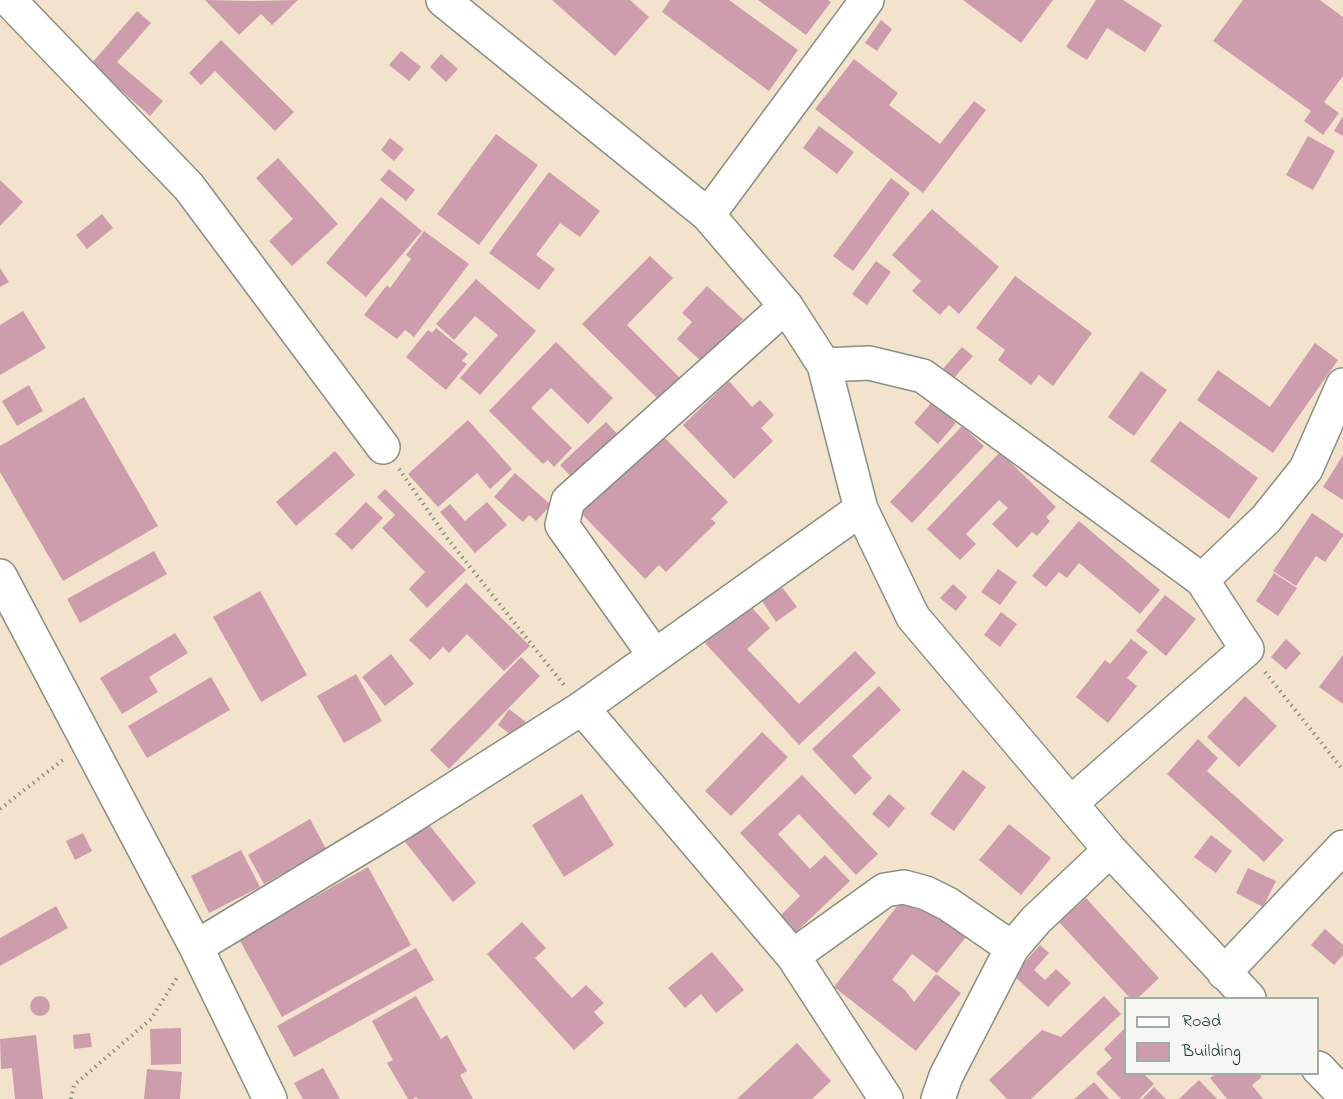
<!DOCTYPE html>
<html>
<head>
<meta charset="utf-8">
<style>
  body { margin:0 }
  #map { position:relative; width:1343px; height:1099px; overflow:hidden; background:#f3e3cc; font-family:"Indie Flower",sans-serif }
  canvas { display:block }
  .legend { position:absolute; left:1124px; top:997px; width:195px; height:78px; box-sizing:border-box; background:#f6f6f2; border:2px solid #a0aca6; margin:0; padding:8px 10px; list-style:none; font-size:18px; color:#1f3d34 }
  .legend li { display:flex; align-items:center; gap:12px; height:30px }
  .legend b { width:30px; border:2px solid #a0aca6 }
</style>
</head>
<body>
<div id="map">
<canvas width="1343" height="1099"></canvas>
<ul class="legend">
<li><b style="height:8px;background:#fff"></b>Road</li>
<li><b style="height:16px;background:#cd9dad"></b>Building</li>
</ul>
</div>
<script>
const g = document.querySelector('canvas').getContext('2d');
g.lineJoin = 'round';
function paint(path, color) {
  g.fillStyle = color;
  g.fill(path, 'evenodd');
}
function toPath(rows) {
  const path = new Path2D();
  for (const r of rows) {
    if (r.length === 3) {
      path.moveTo(r[0] + r[2], r[1]);
      path.arc(r[0], r[1], r[2], 0, 2 * Math.PI);
      continue;
    }
    path.moveTo(r[0], r[1]);
    for (let i = 2; i < r.length; i += 2) path.lineTo(r[i], r[i + 1]);
  }
  return path;
}
function stroke(path, color, width, dash) {
  g.strokeStyle = color;
  g.lineWidth = width;
  g.lineCap = dash ? 'butt' : 'round';
  g.setLineDash(dash || []);
  g.stroke(path);
}
paint(toPath([
  [205,0,252,1,298,0,272,25,261,14,239,35],
  [552,0,630,0,649,17,615,56],
  [670,0,729,0,798,50,769,91,662,12],
  [758,0,828,0,831,2,806,35],
  [963,0,1053,0,1021,43],
  [1096,0,1123,0,1162,25,1145,52,1107,28,1087,60,1066,47],
  [1243,0,1320,0,1343,17,1343,76,1324,102,1339,113,1323,135,1304,121,1311,111,1213,41],
  [137,11,151,23,117,62,163,101,150,116,91,64],
  [881,20,892,29,877,51,865,43],
  [221,40,294,112,275,131,215,71,201,85,189,73],
  [401,51,421,67,409,81,389,65],
  [441,54,458,69,446,82,430,67],
  [854,59,898,93,889,105,940,144,974,101,986,110,923,193,815,109],
  [1343,116,1343,136,1334,131],
  [819,126,854,152,837,174,803,148],
  [496,134,538,165,479,245,437,214],
  [1308,136,1335,151,1313,190,1286,175],
  [390,138,404,149,394,161,381,150],
  [278,158,338,224,292,266,269,241,293,219,256,178],
  [389,169,415,190,406,201,380,180],
  [549,172,600,211,580,237,560,223,536,255,555,269,539,290,489,253],
  [891,178,910,193,853,271,833,256],
  [0,180,23,202,0,226],
  [381,197,422,231,366,297,326,263],
  [932,209,999,267,959,314,949,305,940,315,912,291,921,281,892,255],
  [102,214,113,228,87,249,76,235],
  [424,231,469,264,414,337,405,330,397,339,364,315,387,285,390,288,411,259,406,255],
  [650,256,673,278,627,325,680,378,659,400,582,324],
  [876,261,891,272,867,305,852,294],
  [0,268,9,282,0,287],
  [1015,276,1092,333,1053,386,1039,375,1031,385,998,360,1005,350,976,328],
  [476,279,536,331,480,395,460,378,498,335,475,316,454,340,436,324],
  [707,286,743,319,703,363,677,339,692,322,682,313],
  [23,311,46,348,0,375,0,325],
  [436,328,468,354,462,361,467,364,446,390,406,357,428,330,432,333],
  [556,342,613,398,588,424,551,388,531,408,572,448,554,467,548,460,543,464,489,411],
  [1315,343,1338,360,1273,453,1197,400,1218,370,1270,407],
  [962,347,973,356,954,378,943,369],
  [1141,371,1167,390,1134,436,1108,417],
  [729,381,752,407,760,400,774,415,761,428,773,441,734,479,683,425],
  [29,385,43,411,17,426,2,401],
  [84,397,158,526,63,581,0,472,0,446],
  [932,402,956,423,938,444,914,423],
  [468,420,512,469,490,489,477,473,438,507,408,474],
  [1180,421,1258,478,1229,519,1150,461],
  [606,422,622,439,576,482,560,465],
  [962,426,984,446,912,523,890,502],
  [658,431,728,502,711,519,716,523,666,572,659,565,645,579,578,510],
  [335,451,355,475,296,526,276,502],
  [1000,452,1056,507,1046,517,1050,521,1037,536,1032,532,1017,548,992,524,1008,508,999,500,966,534,976,544,960,560,927,529],
  [1343,455,1343,500,1323,487],
  [515,473,551,505,536,521,529,515,523,522,494,497],
  [385,489,466,570,427,608,409,589,425,572,382,528,395,515,377,497],
  [366,502,383,518,352,550,335,534],
  [487,502,507,525,475,553,440,512,450,504,465,521],
  [1312,513,1343,534,1343,536,1325,562,1316,556,1296,586,1273,571],
  [1079,521,1160,590,1140,614,1079,563,1067,578,1059,572,1046,587,1032,576],
  [154,551,167,574,80,623,67,599],
  [998,569,1017,582,1000,605,981,592],
  [1274,573,1297,588,1278,616,1256,601],
  [466,583,530,646,504,671,467,634,449,653,443,647,430,660,409,640],
  [953,584,967,597,956,611,940,598],
  [782,587,797,607,776,622,762,601],
  [260,591,307,675,261,702,213,617],
  [1165,595,1196,619,1166,656,1136,631],
  [748,603,770,628,747,649,799,704,855,651,876,673,799,745,705,643],
  [1001,612,1017,624,1000,647,984,635],
  [175,633,188,653,149,677,158,692,122,714,100,678],
  [1131,639,1148,652,1127,678,1137,686,1108,723,1076,697,1105,660,1110,664],
  [1286,639,1301,653,1286,670,1271,657],
  [391,654,414,684,385,706,362,677],
  [1343,655,1343,704,1319,687],
  [521,657,540,676,449,769,430,750],
  [356,674,382,721,344,743,317,696],
  [211,677,230,710,147,758,128,726],
  [879,686,901,710,852,756,872,778,855,795,812,749],
  [1245,696,1277,726,1239,767,1207,737],
  [509,709,526,722,514,737,498,725],
  [762,732,788,757,731,816,705,791],
  [1198,739,1218,758,1207,771,1284,840,1264,862,1167,774],
  [963,770,986,787,954,831,930,814],
  [802,775,878,854,856,875,799,814,778,834,810,869,825,855,850,881,795,933,780,916,800,896,740,833],
  [582,794,614,845,564,877,532,825],
  [889,794,905,808,889,828,872,814],
  [310,819,326,849,264,884,248,855],
  [425,820,476,883,453,902,402,838],
  [1009,824,1051,858,1021,895,979,860],
  [83,833,92,851,75,860,66,841],
  [1211,835,1232,851,1216,873,1194,857],
  [241,850,260,887,209,913,191,876],
  [368,867,411,945,282,1017,239,939],
  [1248,868,1276,881,1263,907,1236,893],
  [908,892,966,937,937,973,912,954,892,980,905,990,914,1002,936,974,961,993,916,1051,834,987],
  [1086,898,1159,978,1138,998,1130,998,1059,922],
  [56,906,68,928,0,966,0,938],
  [522,922,546,948,535,958,572,998,586,985,604,1003,594,1012,604,1023,574,1050,487,954],
  [1325,929,1343,945,1343,955,1334,965,1311,945],
  [1040,945,1049,953,1034,970,1045,980,1056,969,1071,983,1048,1007,1013,975],
  [416,948,434,980,294,1057,277,1026],
  [712,952,744,990,716,1013,701,994,685,1008,668,988],
  [40,1006,10],
  [416,996,441,1039,447,1035,467,1071,460,1075,473,1099,418,1099,416,1097,413,1099,408,1099,387,1063,393,1060,372,1021],
  [1104,996,1121,1014,1031,1099,1007,1099,989,1080,1042,1030,1061,1037],
  [1126,1027,1126,1074,1144,1074,1154,1084,1139,1099,1121,1099,1096,1073,1112,1058,1104,1049],
  [181,1028,181,1064,151,1065,150,1029],
  [90,1033,92,1047,74,1049,73,1035],
  [36,1035,43,1099,15,1099,12,1068,1,1069,0,1039],
  [797,1043,831,1081,812,1099,737,1099],
  [323,1068,340,1099,303,1099,294,1083],
  [147,1069,182,1072,180,1099,144,1099],
  [1216,1074,1259,1074,1262,1077,1252,1085,1263,1099,1227,1099,1210,1078],
  [1199,1080,1217,1099,1179,1099],
  [1094,1082,1109,1099,1074,1099],
  [1154,1087,1166,1099,1142,1099]
]), '#cd9dad');
const minor = toPath([
  [9,0,189,187,383,447],
  [443,0,708,215,786,306,824,365,861,509,913,617,1110,850,1249,998],
  [708,215,867,0],
  [824,365,869,363,923,376,1202,580,1247,649,1071,803],
  [0,576,196,947,270,1099],
  [1202,580,1266,519,1306,469,1343,385],
  [655,656,562,525,568,501,786,306],
  [582,708,793,956,886,1099],
  [196,947,393,828,582,708,861,509],
  [793,956,885,890,904,887,926,893,948,904,1012,948,1036,920,1110,850],
  [1224,973,1343,847],
  [1318,1068,1343,1094],
  [938,1099,946,1076,1012,948]
]);
stroke(minor, '#899080', 36);
stroke(toPath([
  [399,469,447,538,564,685],
  [1265,672,1343,770],
  [0,809,64,759],
  [71,1099,74,1085,151,1019,178,976]
]), '#899080', 4, [1.5, 4.5]);
stroke(minor, '#fff', 33);
</script>
</body>
</html>
